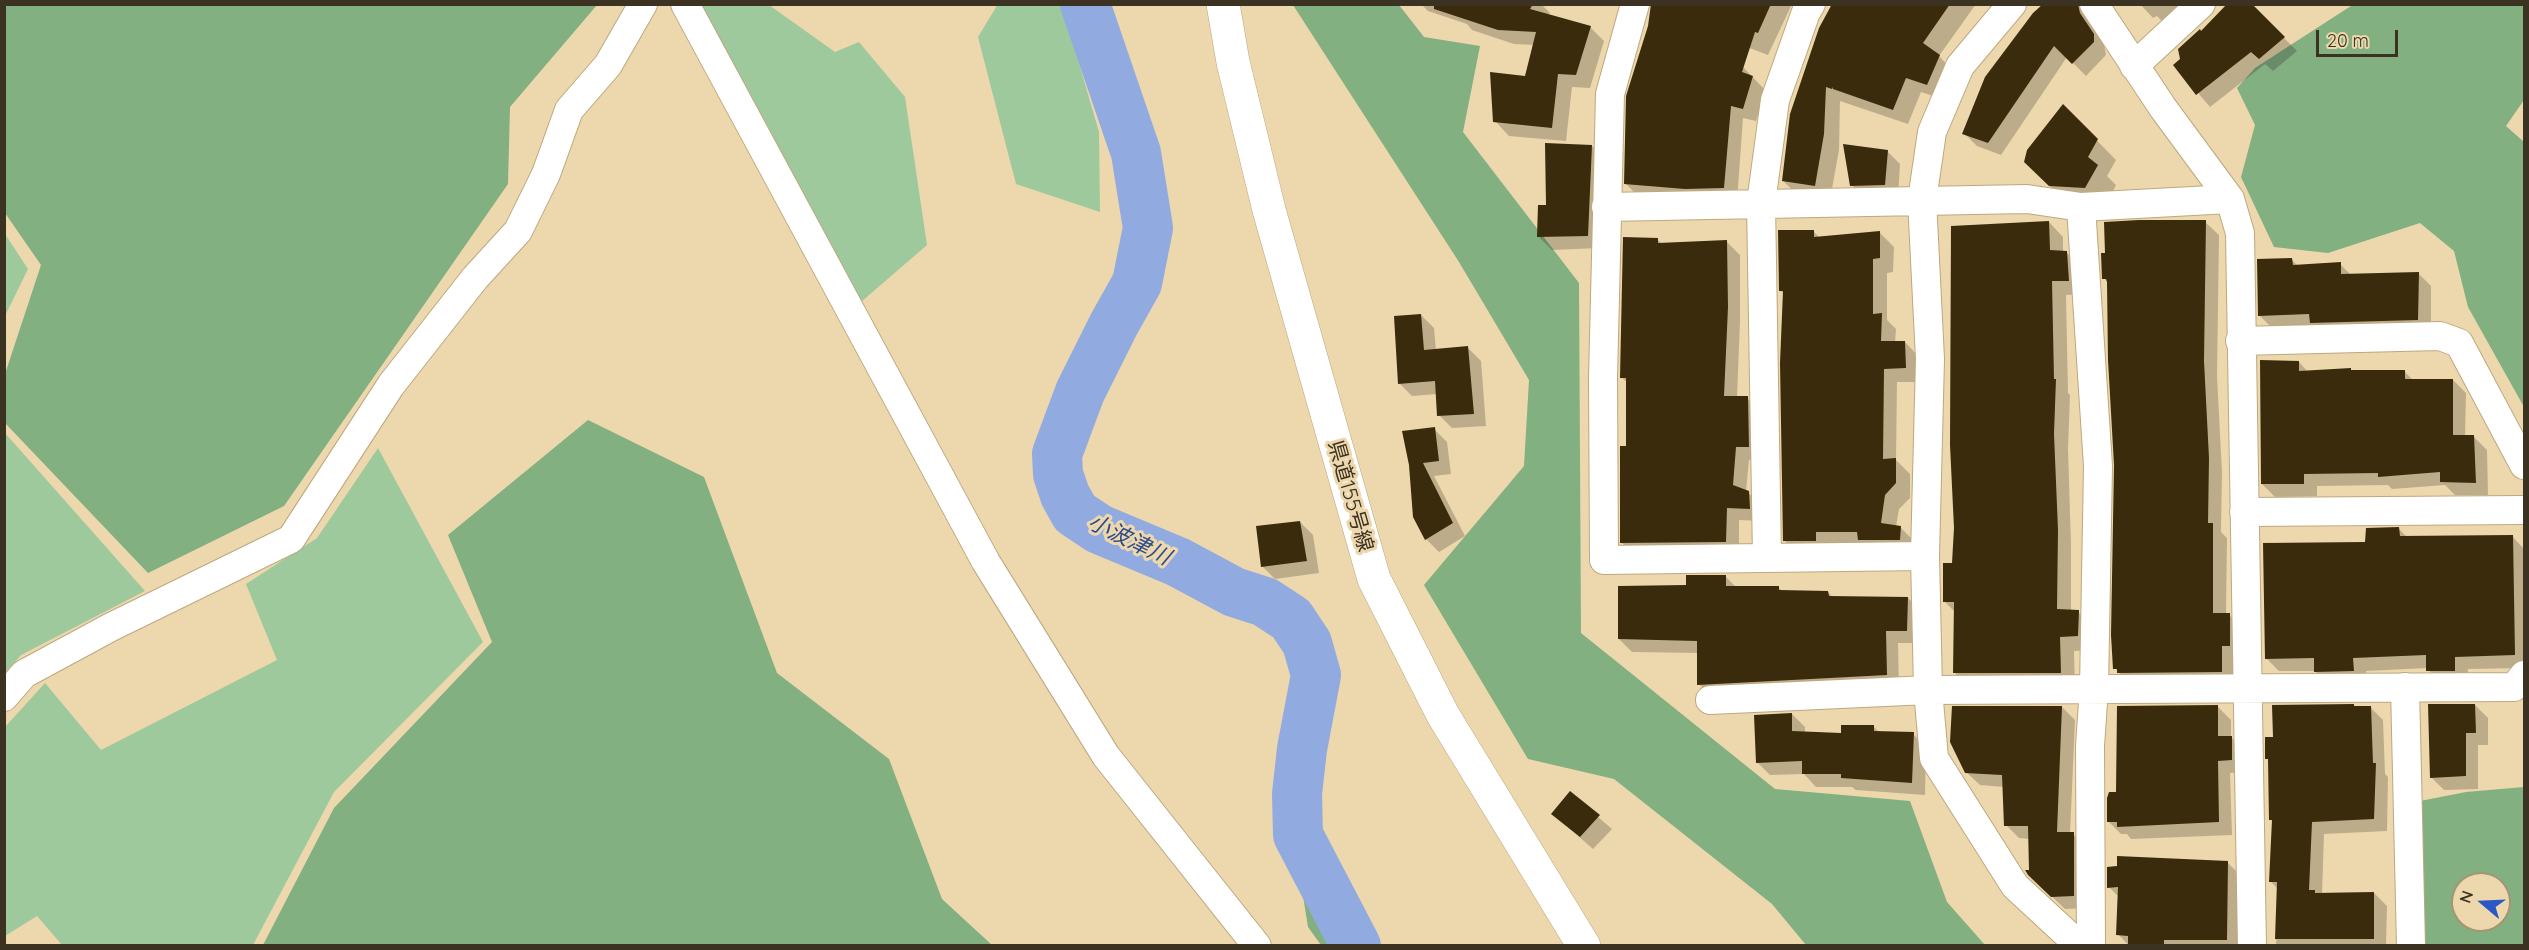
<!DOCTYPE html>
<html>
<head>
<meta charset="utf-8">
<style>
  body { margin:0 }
  #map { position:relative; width:2529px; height:950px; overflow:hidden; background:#edd7ad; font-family:Quicksand,sans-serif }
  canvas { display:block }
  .frame { position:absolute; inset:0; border:6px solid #3b3221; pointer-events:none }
  .north { position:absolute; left:2451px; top:872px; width:60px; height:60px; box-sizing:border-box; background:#edd7ad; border:2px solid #a69575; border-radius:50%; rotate:289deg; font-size:16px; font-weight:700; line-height:24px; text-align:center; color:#3b3221 }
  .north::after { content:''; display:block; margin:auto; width:21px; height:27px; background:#2b58c7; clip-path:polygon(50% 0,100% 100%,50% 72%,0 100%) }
  .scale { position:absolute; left:2316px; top:30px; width:82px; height:27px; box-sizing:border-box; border:3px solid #3b3221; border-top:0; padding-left:8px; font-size:18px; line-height:21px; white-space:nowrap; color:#3b3221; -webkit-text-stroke:4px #edd7ad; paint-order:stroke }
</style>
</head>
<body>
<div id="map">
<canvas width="2529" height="950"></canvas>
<div class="frame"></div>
<div class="north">N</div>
<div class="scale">20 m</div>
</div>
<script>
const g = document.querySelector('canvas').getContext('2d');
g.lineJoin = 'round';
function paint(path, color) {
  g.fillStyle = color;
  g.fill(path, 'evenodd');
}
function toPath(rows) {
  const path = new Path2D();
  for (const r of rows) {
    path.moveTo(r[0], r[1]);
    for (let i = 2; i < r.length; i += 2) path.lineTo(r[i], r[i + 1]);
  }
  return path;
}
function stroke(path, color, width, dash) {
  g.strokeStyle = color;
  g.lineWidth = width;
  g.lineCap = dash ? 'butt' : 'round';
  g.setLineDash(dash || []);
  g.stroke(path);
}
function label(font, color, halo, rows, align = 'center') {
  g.font = font + ' Quicksand,"Noto Sans JP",sans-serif';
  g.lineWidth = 6;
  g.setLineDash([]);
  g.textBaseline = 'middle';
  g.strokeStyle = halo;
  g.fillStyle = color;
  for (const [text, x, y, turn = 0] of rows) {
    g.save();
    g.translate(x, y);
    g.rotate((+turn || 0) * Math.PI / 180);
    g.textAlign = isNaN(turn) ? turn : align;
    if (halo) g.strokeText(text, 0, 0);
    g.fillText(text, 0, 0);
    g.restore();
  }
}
paint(toPath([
  [998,4,1062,5,1099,132,1100,212,1016,184,978,37],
  [700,5,769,5,835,52,859,42,905,97,927,245,861,302],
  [5,234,28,269,5,316],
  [5,433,145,591,21,655,5,673],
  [378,448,483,642,334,792,253,945,62,945,37,916,5,936,5,727,45,683,101,750,277,660,246,584,317,538]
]), '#9ec99d');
paint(toPath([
  [5,4,597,4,597,5,510,107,508,184,284,506,148,573,5,423,5,374,41,265,5,213],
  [2354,4,2524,5,2524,100,2506,126,2524,142,2524,407,2468,307,2454,251,2420,223,2328,253,2274,247,2241,177,2255,125,2237,88,2255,68],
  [1293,5,1399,5,1424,37,1480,46,1463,132,1579,283,1581,633,1775,789,1910,801,1947,902,1985,945,1806,945,1772,904,1614,779,1528,759,1424,585,1524,466,1529,380,1459,262],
  [588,420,704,477,777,673,889,759,942,899,992,945,263,945,334,808,492,642,448,535],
  [2524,787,2524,945,2423,945,2420,801,2466,792],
  [2463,884,2499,884,2499,920,2463,920],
  [1331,846,1366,934,1374,945,1321,945,1308,927,1296,852]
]), '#82b081');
paint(toPath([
  [1421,4,1541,4,1550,13,1548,16,1590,27,1604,41,1590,88,1572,87,1566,141,1509,136,1495,121,1526,78,1535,45,1514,44,1472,30,1467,24,1428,11],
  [1658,4,1792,4,1768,55,1673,19],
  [1834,4,1976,4,1939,56,1954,72,1942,99,1921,92,1908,124,1840,101,1839,150,1830,200,1799,196,1783,181],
  [2045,4,2096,4,2106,55,2086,76,2067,57,2001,155,1977,146,1964,133],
  [2140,4,2191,4,2169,28,2157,16,2153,18],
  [2250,4,2297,51,2273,71,2265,64,2210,107,2175,66,2202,33],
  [1743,67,1766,91,1756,121,1743,118,1737,201,1639,197,1626,184],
  [2063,106,2116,160,2107,176,2116,185,2105,207,2070,204,2045,182],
  [1592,146,1605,159,1600,248,1552,250,1539,237,1548,207],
  [1887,151,1900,164,1898,198,1865,198,1852,185],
  [2049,222,2063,237,2063,253,2067,253,2081,267,2083,294,2066,295,2068,393,2070,395,2068,449,2071,545,2071,611,2078,612,2093,626,2092,650,2074,651,2075,687,1969,687,1955,673,1956,613,1945,602],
  [2205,222,2219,235,2217,376,2222,473,2221,532,2227,538,2226,615,2229,615,2243,628,2235,685,2132,686,2115,668,2116,465,2109,283,2104,278],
  [1814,232,1820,238,1880,233,1894,247,1893,272,1887,273,1887,320,1896,329,1895,343,1905,342,1919,357,1920,382,1897,382,1896,460,1910,474,1910,498,1899,509,1896,527,1901,528,1915,542,1799,555,1785,541,1784,294,1780,290],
  [1657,239,1662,244,1727,242,1740,255,1740,321,1737,398,1747,398,1760,411,1761,459,1749,460,1746,491,1762,505,1762,521,1739,520,1739,554,1635,556,1622,543,1627,448,1628,383,1622,378],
  [2292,260,2299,267,2340,264,2351,275,2418,273,2431,286,2431,332,2272,328,2259,315],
  [1421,315,1434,328,1436,351,1468,348,1481,361,1486,426,1452,428,1439,415,1437,394,1412,396,1399,383],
  [2299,362,2308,372,2404,371,2413,380,2453,380,2466,393,2465,437,2474,437,2487,450,2488,495,2455,495,2445,485,2392,489,2388,485,2317,486,2317,496,2275,497,2262,484],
  [1434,429,1447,442,1451,474,1434,476,1465,536,1439,552,1426,539,1415,517,1410,465],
  [1300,522,1313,535,1319,573,1275,579,1262,566],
  [2399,529,2408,538,2512,536,2524,549,2524,668,2468,669,2467,683,2440,683,2427,668,2366,671,2366,684,2328,684,2315,671,2279,671,2266,658,2367,544],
  [1725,576,1737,588,1779,588,1783,592,1828,592,1833,598,1908,598,1921,611,1920,643,1898,643,1899,688,1712,697,1699,684,1699,653,1632,652,1619,639,1688,587],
  [2475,705,2488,718,2488,745,2478,745,2478,789,2444,790,2431,777],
  [2062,707,2075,720,2070,834,2073,834,2086,847,2086,908,2065,909,2043,888,2031,871,2030,839,2019,838,2006,825,2004,787,1980,785,1966,772],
  [2218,707,2231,720,2231,737,2244,750,2245,772,2230,773,2232,835,2131,839,2127,834,2121,834,2108,821,2118,793],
  [2370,707,2383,720,2385,774,2388,777,2387,831,2324,834,2322,894,2374,893,2387,906,2386,946,2276,946,2278,889,2271,882,2274,823,2270,819,2270,761,2267,758,2274,738],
  [1792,714,1805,727,1805,733,1843,735,1873,726,1880,733,1913,734,1926,747,1925,795,1856,790,1852,787,1816,787,1804,774,1770,775,1757,762],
  [1570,793,1612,829,1593,849,1553,814],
  [2228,863,2241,876,2239,946,2129,946,2118,934,2119,897,2109,887]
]), '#0003');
stroke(toPath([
  [1085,4,1136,153,1148,228,1137,283,1114,324,1080,392,1057,454,1058,474,1065,495,1075,513,1099,529,1178,562,1234,592,1265,602,1291,619,1307,643,1316,675,1302,749,1297,794,1298,835,1356,946]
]), '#91abe1', 50);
paint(toPath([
  [1434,4,1533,4,1530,9,1591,26,1576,75,1558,74,1552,128,1493,122,1490,72,1525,76,1536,32,1498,30,1434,9],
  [1651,4,1771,4,1758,33,1755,32,1742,72,1753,76,1743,109,1731,106,1724,188,1685,189,1624,184,1626,96,1648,26],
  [1832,4,1950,4,1923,43,1940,55,1927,85,1906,78,1893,110,1833,89,1833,87,1832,89,1826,87,1824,134,1815,186,1782,181,1790,114,1819,28],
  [2043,4,2078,4,2080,13,2094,34,2094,42,2072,64,2054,46,1988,143,1962,134,1985,77,2033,13],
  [2227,4,2252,4,2285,37,2259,59,2251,52,2196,95,2173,65,2180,59,2178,49,2200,29,2201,31],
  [2063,104,2098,139,2088,157,2098,165,2085,188,2049,186,2024,162,2027,150],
  [1545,143,1592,145,1588,236,1537,237,1538,205,1546,205],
  [1843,144,1888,150,1885,185,1850,186],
  [2139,220,2206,220,2204,361,2209,458,2208,523,2213,523,2213,613,2230,613,2230,646,2222,646,2222,672,2117,673,2117,669,2113,669,2111,635,2114,465,2108,360,2107,282,2106,279,2102,279,2101,253,2105,253,2104,222],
  [2049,221,2050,250,2067,251,2069,281,2052,281,2054,379,2056,379,2054,434,2058,530,2057,609,2079,610,2078,636,2060,637,2061,673,1953,673,1954,602,1943,602,1943,563,1952,563,1954,528,1950,445,1951,226],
  [1778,230,1814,230,1814,237,1880,231,1880,258,1873,259,1873,314,1882,313,1881,341,1905,341,1906,368,1884,369,1883,459,1896,458,1896,483,1885,495,1881,523,1901,526,1900,540,1858,540,1857,532,1816,532,1816,541,1783,541,1780,363,1783,291,1779,291],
  [1623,237,1658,238,1658,243,1727,240,1728,307,1724,396,1748,396,1749,447,1736,447,1733,485,1749,491,1750,509,1727,508,1726,542,1620,543,1620,446,1626,446,1626,378,1620,378],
  [2292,258,2293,265,2341,262,2341,274,2419,272,2418,320,2310,323,2309,314,2258,316,2257,259],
  [1421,314,1424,350,1468,346,1474,414,1437,416,1435,381,1398,384,1394,316],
  [2260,360,2299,361,2299,371,2351,368,2351,370,2405,370,2405,379,2453,379,2453,435,2474,435,2476,483,2440,482,2440,472,2378,477,2378,473,2304,474,2304,484,2261,484],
  [1435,427,1439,461,1423,463,1453,523,1425,540,1413,517,1409,465,1402,431],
  [1300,521,1307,561,1261,567,1256,526],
  [2399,527,2400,536,2513,535,2515,655,2455,657,2455,671,2426,671,2426,655,2353,658,2354,671,2314,672,2314,658,2265,659,2263,543,2365,542,2366,528],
  [1686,575,1726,575,1726,586,1779,586,1779,590,1828,591,1829,596,1908,597,1907,631,1886,631,1887,675,1697,685,1697,641,1618,639,1618,586,1686,585],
  [2354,704,2354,706,2371,706,2373,763,2376,763,2374,819,2312,822,2309,890,2315,890,2315,893,2374,892,2374,939,2275,939,2277,882,2269,882,2272,820,2269,820,2268,759,2265,759,2265,737,2273,737,2272,705],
  [2428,704,2475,704,2476,733,2466,733,2466,776,2430,778],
  [2218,705,2218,736,2232,736,2232,760,2218,761,2219,822,2117,827,2117,822,2107,822,2107,798,2109,792,2116,792,2117,706],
  [1952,706,2062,706,2057,832,2074,832,2074,896,2051,897,2028,875,2025,870,2029,870,2028,826,2004,826,2002,775,1965,773,1950,742],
  [1792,713,1792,731,1841,733,1841,725,1874,725,1874,731,1914,732,1912,783,1841,778,1841,774,1802,774,1802,761,1756,763,1754,715],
  [1570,791,1600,815,1580,837,1551,814],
  [2117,856,2228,861,2227,940,2164,940,2164,945,2128,945,2128,936,2116,935,2118,887,2107,888,2107,867,2117,866]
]), '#392b0c');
const street = toPath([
  [685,4,986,562,1106,756,1257,946],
  [1635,4,1610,94,1603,378,1604,560,1925,556],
  [2012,4,1960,66,1932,132,1922,200,1930,359,1925,556,1928,690,1934,758,2015,886,2080,946],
  [2094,4,2163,108,2230,199,2240,233,2252,946],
  [2134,66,2201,4],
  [1606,207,2027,199,2081,207,2230,199],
  [2081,207,2098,466,2094,688,2090,746,2091,946],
  [2240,341,2440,336,2459,343,2524,465],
  [2244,512,2524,510],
  [1767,557,1761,203,1775,100,1806,12,1811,4],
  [2405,687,2411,946],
  [4,697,24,674,111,627,291,539,391,385,475,278,518,231,546,174,569,110,608,65,643,4],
  [1710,700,1928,690,2514,687,2524,675]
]);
const secondary = toPath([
  [1223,4,1233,62,1269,210,1374,579,1443,715,1584,946]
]);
stroke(street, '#bda87f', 30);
stroke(secondary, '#bda87f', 34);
stroke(street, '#fff', 28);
stroke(secondary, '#fff', 33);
label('21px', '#3b3221', '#edd7ad', [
  ["県道155号線",1350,496,74]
]);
label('italic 22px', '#2f4c8d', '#edd7ad', [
  ["小波津川",1129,540,26]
]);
</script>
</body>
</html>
